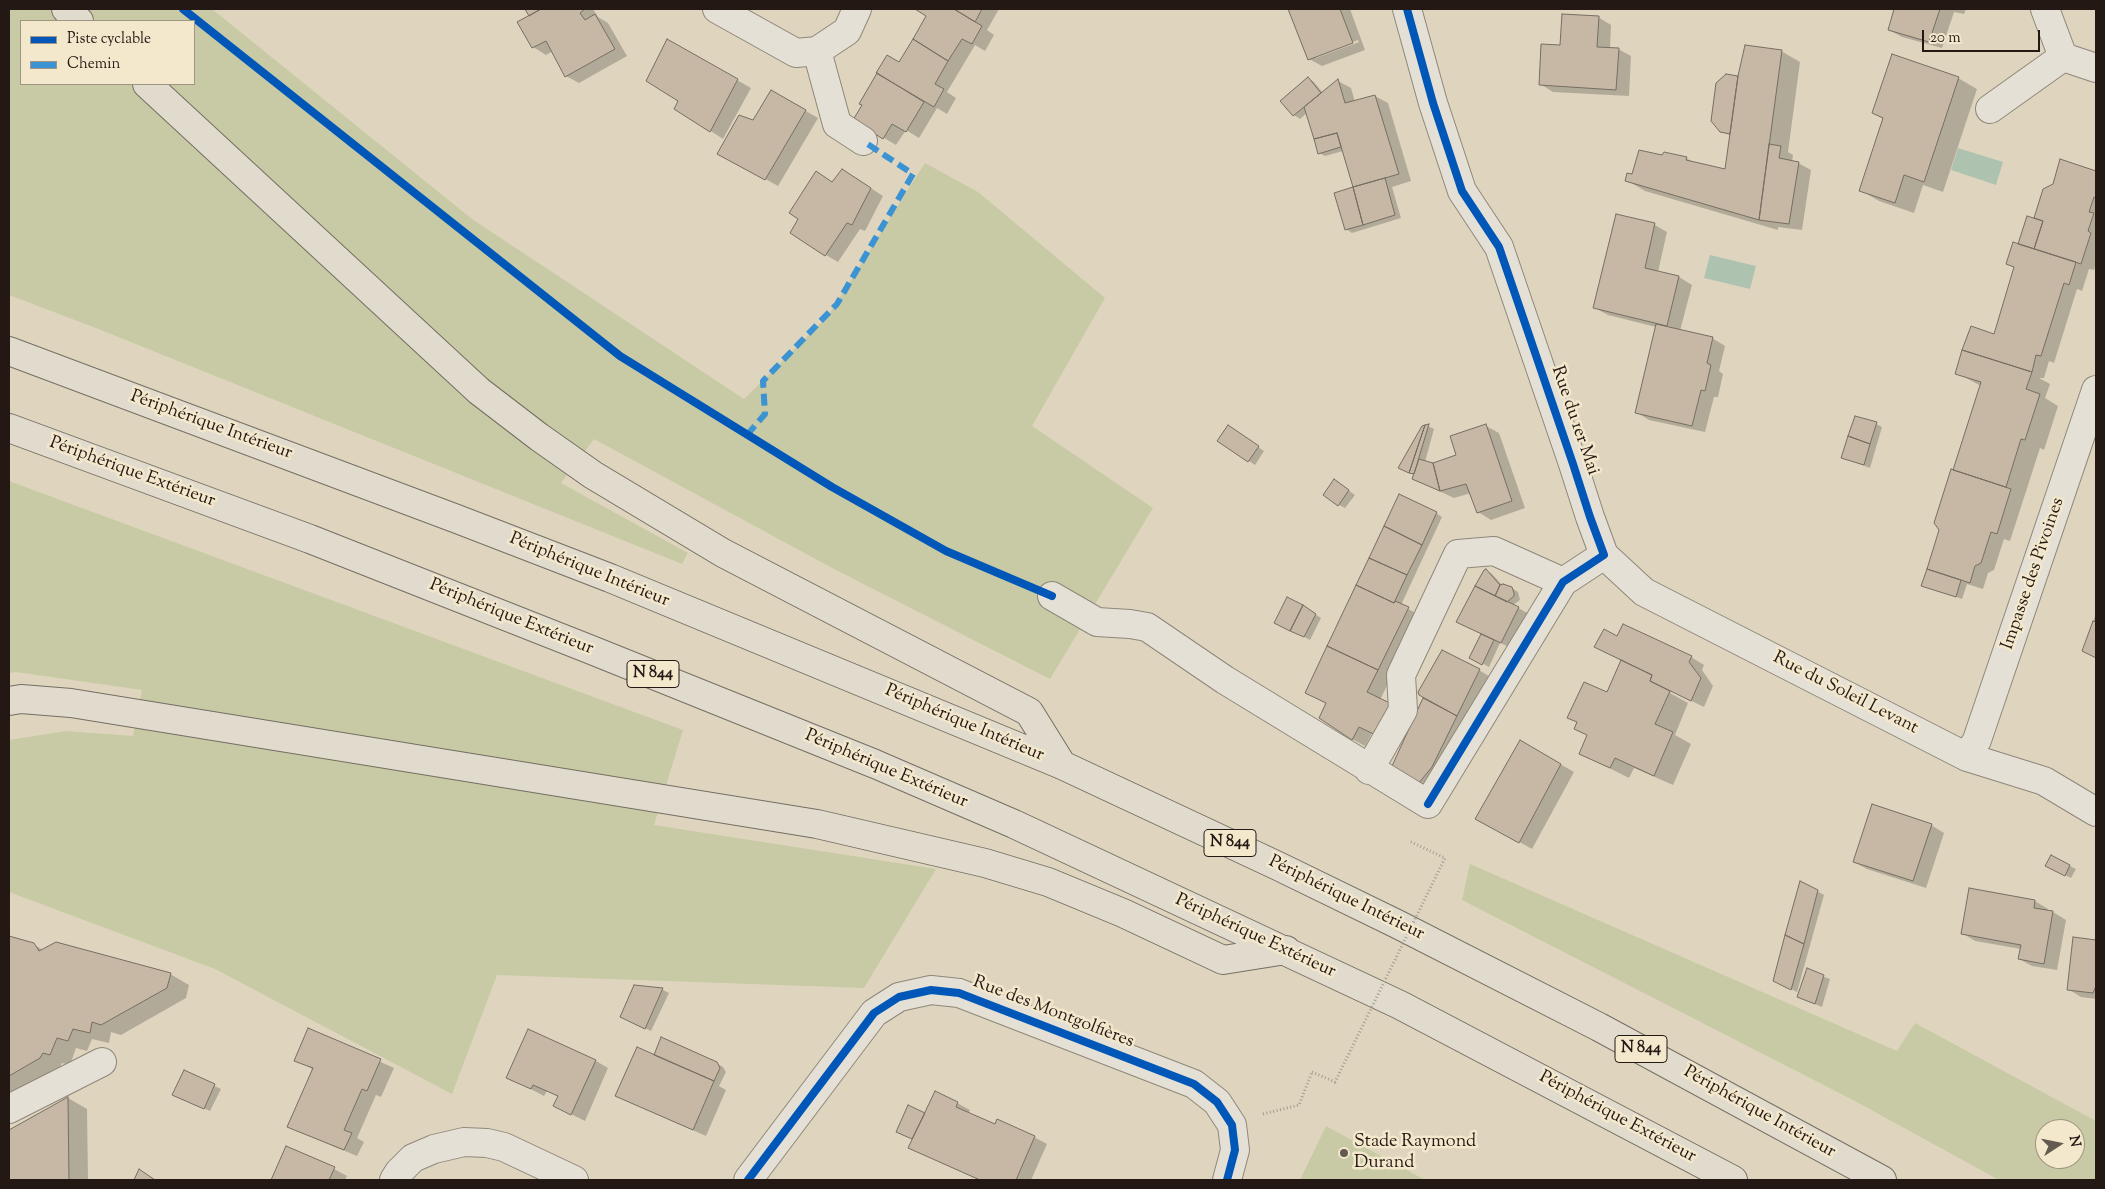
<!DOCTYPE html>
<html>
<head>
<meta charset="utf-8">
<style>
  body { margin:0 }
  #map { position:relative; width:2105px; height:1189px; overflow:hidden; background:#dfd5be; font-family:"Sorts Mill Goudy",serif }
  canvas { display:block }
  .frame { position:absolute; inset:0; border:10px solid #231813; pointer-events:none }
  .legend { position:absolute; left:20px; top:20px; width:175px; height:65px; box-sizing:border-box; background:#f3e7cc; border:1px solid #a09482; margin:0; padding:6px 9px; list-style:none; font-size:15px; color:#231813 }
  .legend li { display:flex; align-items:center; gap:10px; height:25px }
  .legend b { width:25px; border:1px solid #a09482 }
  .north { position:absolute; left:2035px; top:1119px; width:50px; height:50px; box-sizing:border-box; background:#f3e7cc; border:1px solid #a09482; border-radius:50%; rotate:79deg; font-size:14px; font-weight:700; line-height:20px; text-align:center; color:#231813 }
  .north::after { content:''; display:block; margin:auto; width:18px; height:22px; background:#655a4f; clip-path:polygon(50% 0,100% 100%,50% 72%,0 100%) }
  .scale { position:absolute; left:1922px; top:30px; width:118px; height:22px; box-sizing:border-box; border:2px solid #231813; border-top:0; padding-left:6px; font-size:15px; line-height:18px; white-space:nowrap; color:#231813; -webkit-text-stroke:4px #f3e7cc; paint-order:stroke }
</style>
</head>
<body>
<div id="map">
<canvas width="2105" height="1189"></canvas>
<div class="frame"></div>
<ul class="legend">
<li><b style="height:6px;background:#0057b8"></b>Piste cyclable</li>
<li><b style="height:6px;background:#3b93d3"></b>Chemin</li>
</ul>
<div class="north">N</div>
<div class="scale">20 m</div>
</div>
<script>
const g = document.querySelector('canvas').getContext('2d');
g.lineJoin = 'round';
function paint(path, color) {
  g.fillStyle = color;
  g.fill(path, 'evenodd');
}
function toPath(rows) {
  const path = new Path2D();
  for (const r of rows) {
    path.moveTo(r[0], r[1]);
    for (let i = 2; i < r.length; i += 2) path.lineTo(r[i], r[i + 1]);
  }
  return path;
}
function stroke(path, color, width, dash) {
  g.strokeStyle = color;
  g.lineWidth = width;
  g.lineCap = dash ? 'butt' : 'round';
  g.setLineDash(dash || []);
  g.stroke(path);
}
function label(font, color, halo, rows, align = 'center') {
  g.font = font + ' "Sorts Mill Goudy",serif';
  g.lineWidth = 5;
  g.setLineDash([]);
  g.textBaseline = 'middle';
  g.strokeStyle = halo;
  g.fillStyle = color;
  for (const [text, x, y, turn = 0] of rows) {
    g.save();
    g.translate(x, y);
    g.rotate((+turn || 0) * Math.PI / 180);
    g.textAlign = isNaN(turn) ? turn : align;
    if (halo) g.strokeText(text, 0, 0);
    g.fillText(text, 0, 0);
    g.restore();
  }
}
paint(toPath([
  [9,9,212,9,472,219,744,399,828,316,925,163,978,192,1105,298,1032,426,1153,508,1050,679,834,569,594,439,561,483,688,553,682,564,101,330,9,295],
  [21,21,194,21,194,84,21,84],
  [9,481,683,730,654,825,936,869,864,988,497,975,452,1094,215,969,9,892,9,740,66,731,133,736,142,690,16,672,9,673],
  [1470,864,1897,1051,1915,1023,2096,1121,2096,1180,1999,1180,1853,1100,1462,900],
  [2045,1129,2075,1129,2075,1159,2045,1159],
  [1326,1126,1425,1180,1300,1180]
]), '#c7caa4');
paint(toPath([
  [1958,148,2003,162,1996,185,1951,170],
  [1710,255,1756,266,1750,289,1704,278]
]), '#aec3af');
paint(toPath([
  [526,9,593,9,598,17,608,23,627,56,579,83,566,76,553,51,546,55,533,47,531,16],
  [916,9,999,9,987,30,994,35,985,51,975,45,947,92,956,98,947,114,937,108,919,138,906,130,896,145,854,120,899,63,928,16],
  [1290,9,1350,9,1365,50,1322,66,1309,59],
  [1358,40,1359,42,1316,58,1316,55],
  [1895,9,1966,9,1964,14,1954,12,1942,48,1902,37,1889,30],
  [1598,17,1611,25,1610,49,1618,49,1631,56,1629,96,1553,92,1540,84,1561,46],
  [668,41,751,88,723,139,676,108,679,100],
  [1781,51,1800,62,1788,152,1793,155,1792,162,1798,163,1811,170,1802,230,1778,227,1778,230,1645,191,1626,180,1663,156,1686,158,1696,164,1726,170,1731,136,1721,131,1739,78],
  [1308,78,1314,82,1323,93,1338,81,1351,88,1355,102,1375,96,1388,103,1411,181,1392,187,1401,218,1352,233,1346,229,1354,188,1343,151,1325,156,1319,153,1307,113,1300,119,1294,115,1282,101],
  [1958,78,1977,89,1943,192,1923,185,1914,213,1879,201,1860,190,1884,119,1873,113],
  [771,91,818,118,778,186,719,153,754,122],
  [2061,161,2096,172,2096,264,2094,270,2089,269,2082,291,2077,289,2054,363,2049,361,2044,378,2039,378,2050,384,2045,398,2058,406,2044,450,2040,448,2010,541,2004,539,1994,570,1988,573,1983,589,1967,584,1962,599,1923,585,1941,530,1954,471,1981,386,1957,373,1995,335,2015,268,2007,264,2035,220,2044,190,2054,185],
  [855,178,883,196,865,231,860,229,838,262,826,255,800,218,833,183],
  [1655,225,1667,232,1658,272,1679,277,1692,285,1680,331,1712,338,1725,346,1719,371,1723,374,1718,397,1714,397,1705,432,1649,420,1636,412,1656,327,1608,315,1595,308],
  [1876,424,1882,427,1870,468,1843,458],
  [1428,426,1434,429,1425,462,1434,465,1458,456,1486,426,1499,433,1525,508,1491,520,1478,512,1471,493,1454,498,1413,479,1415,475,1406,471],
  [1234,431,1264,451,1255,465,1219,441],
  [1340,484,1355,495,1345,508,1339,505],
  [1436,513,1442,517,1401,605,1421,616,1380,700,1372,733,1365,746,1352,739,1327,704,1307,693],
  [1486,570,1492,574,1503,586,1508,586,1518,592,1520,600,1513,605,1531,615,1514,649,1500,643,1489,667,1471,657,1483,634],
  [1288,598,1321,618,1310,640,1280,624],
  [2096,613,2096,657,2084,650],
  [1617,638,1691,657,1704,665,1702,670,1713,686,1704,707,1671,691,1670,693,1688,703,1675,735,1691,744,1673,785,1634,768,1629,778,1581,754,1622,661,1596,647],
  [1479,670,1492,678,1432,790,1393,766,1425,697],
  [1520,741,1574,772,1532,849,1477,818],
  [1931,825,1944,833,1926,888,1867,869,1854,862],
  [2051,857,2076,869,2071,878,2053,869],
  [1970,890,2035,901,2048,909,2047,911,2053,912,2066,920,2057,970,2032,966,2019,959,2021,949,1975,941,1962,933],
  [1817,891,1824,895,1797,992,1781,984],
  [10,938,33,944,43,950,170,974,189,985,186,998,121,1035,111,1032,109,1043,92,1039,87,1051,76,1048,70,1065,62,1063,59,1069,9,1098],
  [2074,938,2096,941,2096,999,2081,997,2068,989],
  [1807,970,1830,979,1822,1007,1805,1000],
  [635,986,663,990,669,993,651,1031,628,1020],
  [309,1029,394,1068,381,1097,376,1095,357,1138,364,1142,357,1156,302,1133,289,1126,314,1070,296,1060],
  [655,1056,716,1063,723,1067,726,1072,719,1086,726,1090,706,1136,616,1096],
  [596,1061,608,1068,585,1121,555,1106,559,1097,547,1091,544,1096,508,1077],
  [184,1072,221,1089,210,1111,180,1098],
  [68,1098,87,1109,88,1180,9,1180,9,1132],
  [957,1103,970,1110,968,1114,996,1126,1034,1137,1047,1144,1031,1180,979,1180,910,1148,914,1139,904,1135,925,1114],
  [287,1148,334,1169,347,1176,345,1180,272,1180]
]), '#0003');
const building = toPath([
  [525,9,541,9,529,16,525,9],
  [541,9,585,9,580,13,585,20,595,14,615,49,565,77,546,41,532,48,517,22,541,9],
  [915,9,954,9,982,26,972,44,962,39,948,61,913,39,926,16,915,9],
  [954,9,982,9,975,22,954,9],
  [1288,9,1340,9,1353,43,1308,60,1288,9],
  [1894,9,1940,9,1929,42,1888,30,1894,9],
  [1562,14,1599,16,1597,47,1619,48,1616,90,1539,85,1541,44,1560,45,1562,14],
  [667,39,738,79,710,132,674,109,678,101,646,81,667,39],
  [913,39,948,61,935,84,944,89,934,107,876,73,887,55,899,62,913,39],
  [1745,45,1782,50,1759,220,1625,181,1627,173,1632,174,1639,150,1662,155,1664,152,1687,157,1686,160,1725,169,1738,76,1745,45],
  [1892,54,1959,77,1924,182,1904,175,1895,203,1859,191,1883,118,1872,113,1892,54],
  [877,73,924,102,906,132,892,124,883,139,853,120,862,105,859,104,877,73],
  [1726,74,1738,76,1730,134,1720,132,1711,121,1716,83,1726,74],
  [1308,77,1321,93,1293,116,1280,101,1308,77],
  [1338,79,1345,103,1375,95,1399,174,1353,187,1337,133,1314,139,1304,107,1338,79],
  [771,90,806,110,765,180,717,154,739,115,753,120,771,90],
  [1337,133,1341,147,1318,154,1314,139,1337,133],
  [1769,144,1781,146,1779,158,1799,162,1789,224,1759,220,1769,144],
  [2060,159,2096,171,2096,198,2094,197,2089,212,2094,213,2088,231,2091,233,2081,264,2034,249,2043,221,2034,218,2043,189,2053,184,2060,159],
  [842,169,871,188,852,225,847,223,825,256,790,233,798,219,789,213,816,171,832,182,842,169],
  [1385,178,1395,215,1363,225,1353,187,1385,178],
  [1353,187,1363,225,1345,230,1334,193,1353,187],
  [1616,214,1655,223,1645,268,1679,276,1667,326,1593,308,1616,214],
  [2027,216,2043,221,2034,249,2018,244,2027,216],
  [2013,242,2076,262,2069,285,2064,283,2041,356,2036,355,2032,372,1962,350,1971,326,1994,334,2014,267,2006,264,2013,242],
  [1656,324,1713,337,1707,363,1711,365,1705,391,1701,390,1692,426,1635,413,1656,324],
  [1962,350,2032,372,2026,389,2040,394,2025,440,2021,439,2006,487,1953,470,1981,382,1955,374,1962,350],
  [1855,416,1877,422,1870,444,1848,436,1855,416],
  [1429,424,1414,474,1409,473,1425,425,1429,424],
  [1486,424,1512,501,1477,513,1466,484,1440,491,1433,463,1456,455,1450,436,1486,424],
  [1228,425,1259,446,1248,462,1217,441,1228,425],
  [1425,425,1409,473,1398,468,1422,426,1425,425],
  [1848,436,1870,444,1864,465,1841,458,1848,436],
  [1419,459,1433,463,1440,491,1412,479,1419,459],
  [1951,469,2011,489,1997,534,1991,532,1981,563,1975,566,1970,583,1927,569,1939,530,1934,523,1951,469],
  [1334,479,1349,490,1338,506,1323,495,1334,479],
  [1399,494,1437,512,1422,545,1384,526,1399,494],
  [1384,526,1422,545,1407,575,1369,558,1384,526],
  [1369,558,1407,575,1394,603,1356,585,1369,558],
  [1486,569,1500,585,1495,596,1475,586,1484,570,1486,569],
  [1927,569,1961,580,1956,597,1921,586,1927,569],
  [1503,584,1512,587,1514,593,1514,596,1507,602,1495,596,1500,585,1503,584],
  [1356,585,1394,603,1395,601,1409,607,1378,670,1327,646,1356,585],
  [1475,586,1519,607,1501,643,1456,622,1475,586],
  [1287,597,1303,605,1290,631,1274,623,1287,597],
  [1303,605,1316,614,1304,637,1290,631,1303,605],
  [2093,621,2096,622,2096,658,2082,651,2093,621],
  [1623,624,1692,656,1689,662,1701,678,1691,701,1650,681,1652,675,1594,647,1604,629,1617,636,1623,624],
  [1481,634,1494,640,1482,665,1469,658,1481,634],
  [1327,646,1378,670,1367,692,1396,706,1382,738,1359,727,1352,740,1319,718,1326,703,1305,693,1327,646],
  [1442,650,1480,669,1457,716,1419,695,1418,692,1442,650],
  [1621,660,1652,675,1650,681,1670,691,1655,724,1673,732,1654,776,1615,758,1610,768,1579,754,1587,735,1574,729,1577,722,1567,718,1584,682,1607,692,1621,660],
  [1423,698,1457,716,1432,767,1418,784,1392,766,1423,698],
  [1520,740,1561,764,1519,843,1475,819,1520,740],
  [1872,804,1932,824,1913,881,1853,862,1872,804],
  [2051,855,2070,865,2065,876,2045,866,2051,855],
  [1800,881,1818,890,1804,944,1785,935,1800,881],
  [1969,888,2035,900,2034,908,2053,911,2044,964,2018,959,2021,945,1961,934,1969,888],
  [1785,935,1804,944,1791,990,1773,981,1785,935],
  [9,936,34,943,39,951,56,942,171,973,167,988,101,1025,92,1022,90,1033,73,1029,68,1041,57,1038,50,1055,43,1053,40,1058,9,1076,9,936],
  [2073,937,2096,940,2096,986,2093,993,2067,990,2073,937],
  [1807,968,1824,975,1815,1004,1797,997,1807,968],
  [634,985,663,988,645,1029,620,1017,634,985],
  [308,1028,381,1059,367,1091,362,1089,344,1130,352,1133,344,1150,287,1127,313,1068,294,1061,308,1028],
  [528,1029,596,1060,571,1115,553,1106,558,1096,533,1085,531,1089,506,1078,528,1029],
  [661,1037,717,1062,720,1068,714,1081,654,1055,661,1037],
  [637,1047,714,1081,693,1130,615,1096,637,1047],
  [184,1070,215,1084,204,1109,172,1095,184,1070],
  [935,1091,958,1102,956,1107,995,1124,997,1119,1035,1136,1016,1180,980,1180,908,1148,935,1091],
  [68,1097,69,1180,9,1180,9,1130,68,1097],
  [908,1105,925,1113,912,1139,896,1132,908,1105],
  [286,1146,335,1167,329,1180,271,1180,286,1146],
  [139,1169,155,1180,134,1180,139,1169]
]);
paint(building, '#c7b7a5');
stroke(building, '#756e63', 1);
const minor = toPath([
  [717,9,796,53,817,51,847,31,857,9],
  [2045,9,2063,57],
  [817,51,837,124,863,141],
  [1990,109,2063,57,2096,68],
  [1604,555,1644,592,1967,757,2044,781,2096,812],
  [1052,596,1097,622,1130,624,1147,627,1225,680,1428,804,1563,582,1604,555,1590,517,1573,464,1499,247,1462,191,1433,103,1407,9],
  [1967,757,1977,740,2096,390],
  [1369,770,1403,710,1401,675,1458,554,1494,551,1563,582],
  [9,1109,102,1062],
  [394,1180,399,1172,413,1158,434,1149,464,1142,487,1143,504,1147,574,1180],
  [748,1180,874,1013,899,997,931,990,959,993,1194,1084,1217,1102,1232,1125,1235,1150,1227,1180]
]);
const highway = toPath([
  [66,9,79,21],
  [147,84,479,391,539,437,593,475,723,553,1029,712,1062,765],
  [9,351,457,519,610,578,1062,765,1278,866,1397,924,1599,1027,1882,1180],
  [9,428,310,539,589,649,875,764,1014,824,1400,1005,1733,1180],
  [9,701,21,699,71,703,817,824,985,863,1048,882,1123,913,1223,960,1286,950]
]);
stroke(minor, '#8e877a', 30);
stroke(highway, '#756e63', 30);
stroke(toPath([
  [1263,1114,1299,1105,1312,1072]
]), '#a19c94', 3, [1, 2.5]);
stroke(minor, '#e5e0d5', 28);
stroke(highway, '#e1dbcd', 28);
stroke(toPath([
  [1312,1072,1335,1082,1445,858,1409,841]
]), '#a19c94', 3, [1, 2.5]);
stroke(toPath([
  [747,435,765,414,763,381,837,304,913,174,863,141]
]), '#3b93d3', 6, [12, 6]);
stroke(toPath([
  [183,9,620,356,832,487,946,551,1052,596],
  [1407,9,1433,103,1462,191,1499,247,1573,464,1590,517,1604,555,1563,582,1428,804],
  [748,1180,874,1013,899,997,931,990,959,993,1194,1084,1217,1102,1232,1125,1235,1150,1227,1180]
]), '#0057b8', 8);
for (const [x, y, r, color] of [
  [1344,1153,5,"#655a4f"]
]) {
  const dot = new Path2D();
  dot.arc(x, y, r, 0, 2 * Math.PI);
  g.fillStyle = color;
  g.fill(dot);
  stroke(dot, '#f3e7cc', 2);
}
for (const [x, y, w] of [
  [653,674,52],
  [1230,843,52],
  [1641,1049,52]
]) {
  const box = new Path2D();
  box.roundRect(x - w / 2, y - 13.5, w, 27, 4);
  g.fillStyle = '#f3e7cc';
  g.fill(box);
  stroke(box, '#231813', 1);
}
label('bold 16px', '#231813', null, [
  ["N 844",653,674],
  ["N 844",1230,843],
  ["N 844",1641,1049]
]);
label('18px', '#231813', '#f3e7cc', [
  ["Rue du 1er Mai",1574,421,71],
  ["Périphérique Intérieur",211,426,20],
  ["Périphérique Extérieur",132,473,20],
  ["Périphérique Intérieur",589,571,22],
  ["Impasse des Pivoines",2034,574,-71],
  ["Périphérique Extérieur",511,618,22],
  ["Rue du Soleil Levant",1845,694,27],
  ["Périphérique Intérieur",964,724,23],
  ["Périphérique Extérieur",886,770,23],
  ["Périphérique Intérieur",1346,899,26],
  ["Périphérique Extérieur",1255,937,25],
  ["Rue des Montgolfières",1053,1013,21],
  ["Périphérique Intérieur",1759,1113,29],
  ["Périphérique Extérieur",1617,1118,28]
]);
label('18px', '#231813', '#f3e7cc', [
  ["Stade Raymond",1354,1143],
  ["Durand",1354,1164]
], 'left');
</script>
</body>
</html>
